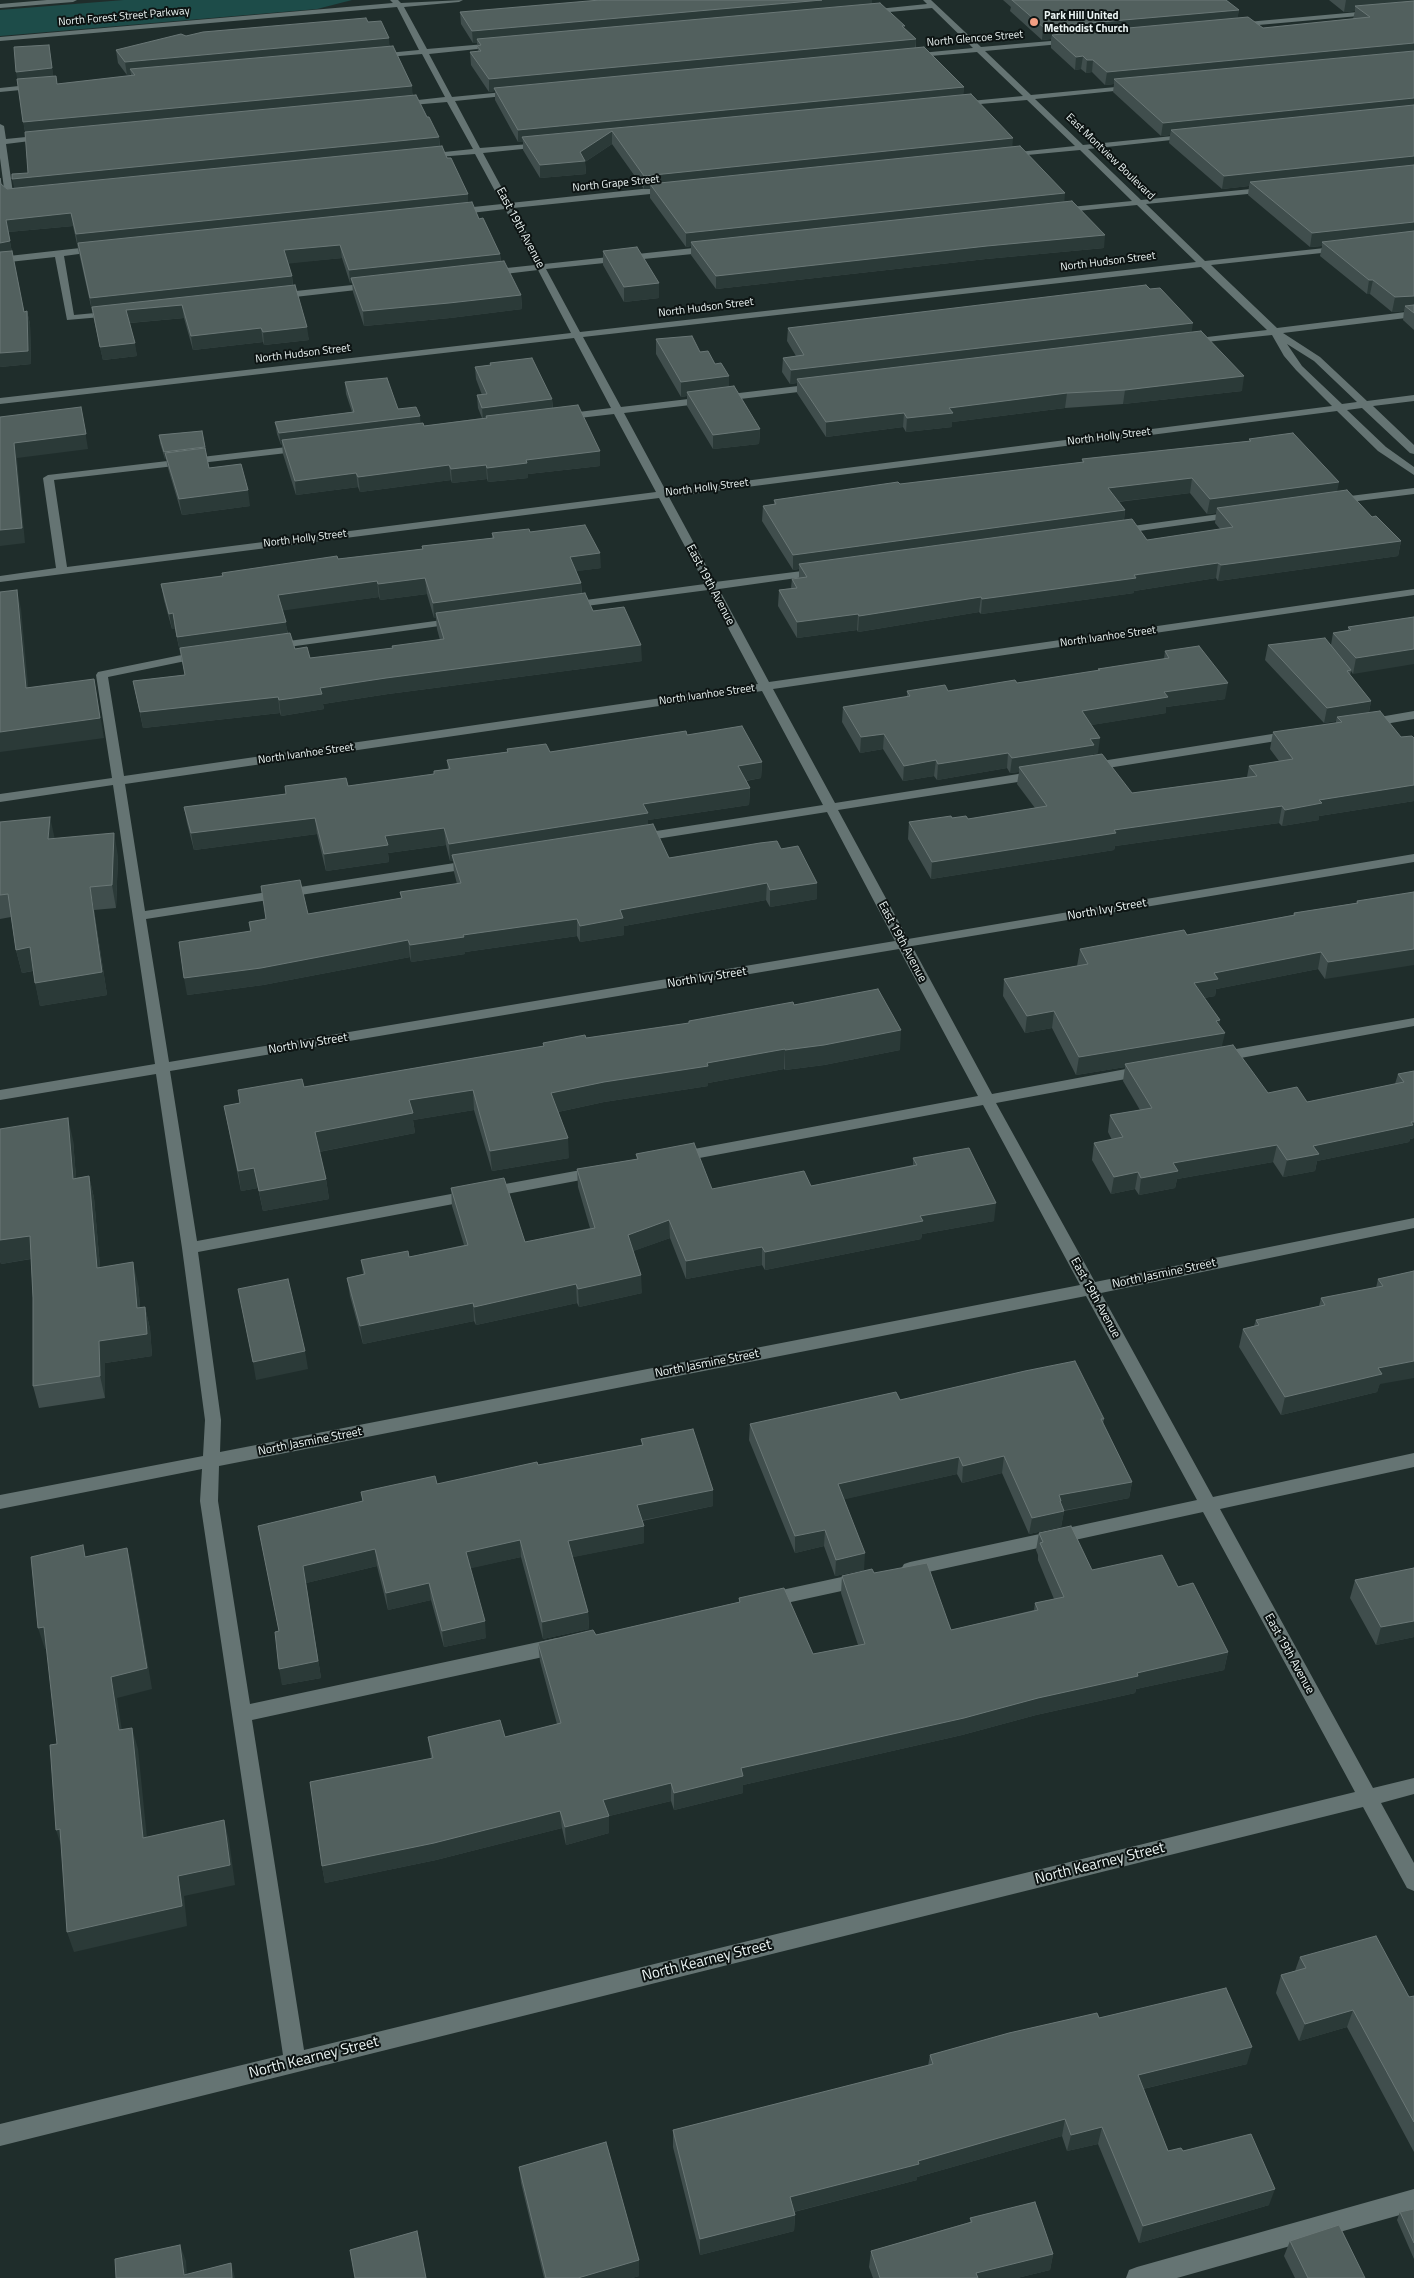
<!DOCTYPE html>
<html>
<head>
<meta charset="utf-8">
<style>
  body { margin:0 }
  canvas { display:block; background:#1f2d2b }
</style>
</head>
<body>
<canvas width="1414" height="2278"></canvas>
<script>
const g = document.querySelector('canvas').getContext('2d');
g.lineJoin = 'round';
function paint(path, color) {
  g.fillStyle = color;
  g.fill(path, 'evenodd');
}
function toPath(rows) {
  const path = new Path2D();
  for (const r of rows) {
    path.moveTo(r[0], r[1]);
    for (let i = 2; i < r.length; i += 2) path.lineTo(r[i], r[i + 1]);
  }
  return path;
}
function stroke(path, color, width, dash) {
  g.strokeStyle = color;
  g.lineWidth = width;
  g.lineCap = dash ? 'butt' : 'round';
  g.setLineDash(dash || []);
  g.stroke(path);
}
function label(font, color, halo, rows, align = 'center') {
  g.font = font + ' "Titillium Web",sans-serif';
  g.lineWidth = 4;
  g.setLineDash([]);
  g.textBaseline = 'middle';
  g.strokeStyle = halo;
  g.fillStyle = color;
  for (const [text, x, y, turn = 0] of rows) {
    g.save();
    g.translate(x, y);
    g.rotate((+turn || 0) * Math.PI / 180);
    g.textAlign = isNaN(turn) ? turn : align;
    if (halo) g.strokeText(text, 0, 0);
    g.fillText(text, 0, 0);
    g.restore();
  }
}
paint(toPath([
  [124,0,352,0,317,9,0,36,0,10]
]), '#1d4c49');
paint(toPath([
  [47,0,77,0,73,2,0,8,0,4,47,0],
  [390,0,398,0,401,3,463,0,459,2,404,7,427,49,497,43,501,45,497,47,429,54,452,97,514,91,518,93,514,95,455,101,480,148,542,143,546,145,542,147,483,153,510,203,670,186,674,189,670,192,513,208,544,264,712,246,716,249,712,252,546,269,580,332,1196,262,1137,205,1057,213,1057,209,1060,208,1132,201,1080,150,1006,157,1005,155,1009,153,1075,146,1027,100,957,106,957,102,960,102,1023,96,977,52,907,58,906,56,910,54,973,48,932,8,868,14,864,12,868,10,927,4,923,0,931,0,981,47,1074,39,1074,43,1071,43,985,51,1031,95,1137,85,1138,87,1134,89,1035,99,1083,145,1193,134,1193,138,1190,138,1088,149,1141,200,1271,187,1272,189,1268,192,1146,204,1205,261,1343,246,1344,248,1340,251,1211,265,1277,328,1414,311,1414,317,1283,333,1320,357,1367,401,1414,395,1414,401,1373,406,1414,445,1414,454,1410,453,1362,408,1347,410,1386,447,1414,467,1414,475,1378,451,1337,411,669,497,715,582,818,569,824,572,818,575,719,589,769,682,1414,589,1414,595,773,689,835,803,1037,771,1043,775,1037,779,838,810,908,939,1414,854,1414,862,912,946,992,1094,1142,1066,1147,1068,1149,1071,1147,1074,1142,1076,996,1103,1095,1282,1414,1218,1414,1228,1101,1293,1213,1497,1414,1453,1414,1467,1220,1509,1373,1788,1414,1778,1414,1794,1381,1803,1414,1863,1414,1891,1407,1888,1363,1807,0,2146,0,2124,283,2055,200,1501,202,1469,0,1509,0,1495,203,1456,205,1420,182,1248,156,1074,0,1100,0,1090,155,1064,113,785,0,802,0,794,112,778,96,675,98,672,201,651,207,655,205,657,108,677,124,776,758,684,708,590,571,608,565,605,571,602,705,584,659,498,0,582,0,576,56,568,43,478,48,475,304,445,309,448,304,451,54,480,67,567,656,492,614,414,562,420,557,417,562,414,611,408,574,338,0,404,0,398,571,333,538,270,488,276,483,273,488,270,535,265,505,209,454,215,450,212,454,209,502,204,475,154,425,158,421,156,425,154,473,149,447,102,400,106,396,104,400,102,445,97,422,54,377,58,373,56,377,54,419,50,397,7,0,41,0,37,393,3,390,0],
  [1201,267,1267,330,1190,339,1185,342,1187,344,1272,335,1284,356,1296,370,1332,406,666,491,624,413,815,390,820,387,815,384,621,407,583,337,1201,267],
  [1287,344,1314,361,1357,402,1342,404,1302,366,1287,344],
  [762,691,823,805,637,834,631,838,637,842,827,812,895,941,169,1062,146,919,474,868,481,864,474,860,145,911,125,784,762,691],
  [899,949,978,1096,678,1152,673,1153,670,1157,673,1161,678,1162,983,1105,1080,1285,220,1452,221,1420,198,1252,597,1177,602,1176,605,1172,602,1168,597,1167,197,1241,170,1071,899,949],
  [1086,1296,1197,1500,910,1562,904,1564,901,1569,904,1574,910,1576,1203,1512,1355,1792,304,2050,252,1720,557,1654,564,1651,566,1646,564,1641,557,1638,250,1704,218,1501,219,1466,1086,1296],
  [1414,7,1414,11,1236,27,1232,25,1236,23,1414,7],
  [38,84,42,86,41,88,0,92,0,88,38,84],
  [0,124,4,126,6,139,46,135,50,137,46,139,6,144,13,193,24,193,24,197,9,199,5,196,0,158,0,124],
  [98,246,101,247,101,251,64,256,74,315,116,311,118,313,113,316,67,320,55,257,0,263,0,257,98,246],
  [371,283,374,284,374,288,277,299,272,296,277,293,371,283],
  [1414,488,1414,494,1334,504,1329,501,1334,498,1414,488],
  [1234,512,1239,515,1238,517,1118,534,1113,531,1118,528,1234,512],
  [457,618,461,619,463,621,461,623,274,649,268,646,274,643,457,618],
  [1414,711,1414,719,1368,727,1362,723,1368,719,1414,711],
  [1291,731,1297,735,1295,738,1089,771,1083,767,1089,763,1291,731],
  [1414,1018,1414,1026,1219,1062,1214,1060,1212,1057,1214,1054,1219,1052,1414,1018],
  [860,1573,866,1575,869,1580,866,1585,860,1587,768,1607,762,1605,759,1600,762,1595,768,1593,860,1573],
  [1414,2189,1414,2211,1177,2278,1126,2278,1129,2270,1137,2267,1414,2189]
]), '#657473');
paint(toPath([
  [1003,0,1226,0,1239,10,1237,18,1263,28,1353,19,1355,11,1344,12,1329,0,1414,0,1414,330,1403,320,1404,311,1392,312,1370,294,1367,294,1320,256,1322,246,1310,247,1248,195,1249,186,1222,189,1169,143,1170,135,1161,136,1113,92,1114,84,1105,85,1092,72,1086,73,1081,69,1075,70,1051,48,1051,39,1042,40,1010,11,1011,7],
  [872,4,905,29,916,39,916,48,964,87,963,94,1064,202,1104,248,986,259,716,289,691,255,691,246,686,247,650,198,650,189,644,189,612,144,585,162,586,174,540,178,523,150,523,142,518,142,495,100,495,91,489,92,471,65,470,52,478,52,477,43,473,43,461,24,460,12],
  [368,22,390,46,413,95,439,137,440,146,468,194,468,203,500,254,501,262,521,295,522,309,450,318,364,326,353,292,352,283,350,283,342,258,288,263,292,276,293,285,309,340,264,345,263,342,193,350,184,318,130,323,137,356,103,360,73,226,8,232,24,312,27,311,30,324,31,364,0,367,0,177,1,184,7,189,14,188,28,173,25,132,17,79,49,45,53,76,57,84,131,76,131,74,127,75,118,63,116,50,186,36],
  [603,251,659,283,659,298,624,302,603,265],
  [788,328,1191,332,1242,391,1123,404,1065,408,952,422,952,427,906,432,903,427,826,437,797,393,797,383,790,384,782,372,783,358,796,356,787,341],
  [656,339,700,352,715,364,729,387,760,429,759,444,713,449,687,406,687,396,681,397,656,354],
  [490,363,552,399,553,408,600,466,528,474,528,478,488,482,487,479,452,483,451,480,360,492,358,487,296,495,283,454,282,445,281,445,277,434,275,422,352,412,346,394,345,382,398,409,420,416,420,424,424,426,482,418,478,408,477,395,482,395,476,379,475,367,490,365],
  [202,431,209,468,250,506,182,515,168,468,166,459,165,459,160,443,159,435],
  [1249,439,1337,492,1372,517,1401,541,1398,556,1218,581,1216,578,1134,591,1134,593,981,614,979,612,858,632,857,630,797,638,778,606,779,590,791,588,792,579,799,578,799,569,793,570,762,521,763,506,774,504,774,500,1082,462,1082,459,1249,441],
  [1190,493,1207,514,1216,513,1215,523,1220,529,1147,540,1124,520,1125,510,1118,502],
  [530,532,601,568,576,571,581,583,582,593,593,611,642,661,388,694,323,704,324,709,281,716,280,713,143,728,133,681,185,675,175,629,172,629,164,600,161,584,338,559,422,549,422,546,492,538,492,533],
  [427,594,434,618,436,618,437,629,440,640,393,648,310,658,295,649,288,633,282,610,379,597,380,600],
  [1414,617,1353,674,1351,671,1350,675,1371,701,1369,712,1401,737,1414,738,1414,801,1319,816,1319,820,1282,826,1279,823,1115,846,1114,850,931,879,908,839,909,822,952,818,968,819,1035,808,1017,784,1019,772,1010,773,1007,768,937,780,934,776,903,781,883,749,860,753,842,722,843,707,907,697,907,691,948,691,1017,683,1098,671,1098,669,1164,659,1165,651,1225,699,1166,707,1166,713,1091,725,1098,753,1093,754,1093,756,1132,793,1247,777,1249,766,1279,761,1270,749,1273,732,1336,723,1336,721,1324,723,1265,660,1268,645,1331,645,1333,633,1348,630,1348,627],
  [687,735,762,762,761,778,746,781,750,788,749,805,648,820,648,825,669,858,781,849,817,883,817,899,770,907,766,900,624,926,624,935,580,942,577,936,465,952,465,954,411,962,410,957,263,985,187,995,250,931,249,922,308,914,401,898,400,892,457,884,454,872,453,861,450,861,446,845,388,853,389,862,326,871,317,834,194,850,187,823,184,807,286,794,285,786,348,786,434,774,434,771,448,769,447,760,507,752,507,749,550,752],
  [0,822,54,838,118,856,116,908,94,910,107,995,40,1006,33,971,22,973,16,950,11,917,0,919],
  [1414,892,1325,979,1318,969,1216,989,1215,996,1204,998,1220,1020,1219,1025,1222,1047,1268,1093,1307,1102,1395,1084,1398,1074,1414,1071,1414,1138,1410,1139,1409,1142,1317,1161,1315,1171,1283,1177,1273,1162,1177,1179,1175,1188,1139,1195,1135,1189,1111,1194,1092,1160,1094,1143,1112,1140,1108,1132,1110,1115,1140,1110,1123,1081,1125,1067,1076,1075,1052,1028,1025,1033,1003,996,1004,979,1077,966,1080,949,1187,935,1293,915,1294,913,1356,903,1357,901],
  [794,1005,900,1050,824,1065,785,1070,784,1069,708,1083,708,1086,604,1102,558,1112,569,1158,492,1171,474,1110,413,1120,415,1133,319,1152,326,1179,329,1199,263,1211,258,1188,241,1191,224,1106,240,1103,304,1087,544,1046,543,1043,586,1038,689,1023,689,1021],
  [0,1129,73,1140,76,1178,89,1176,94,1198,100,1267,138,1284,140,1307,145,1307,150,1329,152,1356,105,1363,105,1398,39,1408,33,1386,33,1298,31,1259,1,1264,0,1260],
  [636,1154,712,1189,811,1186,913,1165,913,1158,994,1221,922,1234,921,1239,765,1270,762,1265,686,1279,670,1238,633,1251,642,1293,579,1307,577,1303,476,1325,474,1321,363,1344,350,1296,347,1278,363,1274,361,1260,409,1257,464,1245,452,1206,451,1188,525,1242,590,1228,578,1187,577,1169,637,1159],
  [1414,1271,1377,1392,1281,1415,1239,1347,1243,1329,1254,1326,1256,1320,1319,1306,1321,1298,1376,1288,1378,1279],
  [900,1400,1104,1419,1103,1424,1132,1482,1129,1498,1064,1511,1061,1527,1029,1534,1002,1473,962,1483,957,1474,844,1499,864,1570,835,1576,824,1546,795,1553,749,1440,750,1424],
  [641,1439,713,1506,642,1521,644,1526,644,1543,572,1557,588,1612,589,1629,543,1639,521,1557,470,1568,486,1638,444,1647,431,1600,388,1610,377,1566,306,1583,321,1678,282,1685,279,1631,258,1526,363,1501,361,1492,437,1484,538,1465,642,1445],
  [1039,1533,1092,1570,1178,1587,1228,1652,1224,1670,1136,1689,1135,1693,1036,1715,962,1735,743,1785,743,1793,674,1810,671,1801,609,1816,609,1833,566,1845,562,1828,436,1860,325,1883,322,1866,431,1758,428,1737,505,1737,557,1724,540,1661,538,1643,596,1635,739,1602,739,1598,813,1654,858,1645,841,1593,842,1576,874,1573,951,1630,1034,1610,1035,1603,1054,1599,1038,1560,1038,1555,1036,1550],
  [1414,1568,1414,1637,1376,1645,1350,1598,1355,1580],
  [1300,1957,1409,1997,1414,1996,1414,2152,1347,2027,1299,2041,1276,1993,1281,1975,1295,1971],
  [1099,2018,1247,2064,1143,2089,1168,2151,1183,2151,1269,2205,1139,2243,1098,2144,1067,2151,1062,2136,917,2177,917,2180,794,2212,795,2215,794,2231,700,2255,673,2147,673,2130,928,2066,930,2055],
  [519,2167,639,2276,632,2278,544,2278,521,2183],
  [1414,2209,1414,2259,1397,2220,1400,2212],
  [970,2218,1053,2254,1050,2270,1017,2278,873,2278,869,2267,871,2251,970,2222],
  [1290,2241,1365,2278,1295,2278,1284,2256]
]), '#404e4d');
paint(toPath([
  [822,0,872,0,872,7,477,39,477,43,473,43,472,31],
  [1346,0,1414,0,1414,5,1355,6,1355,11,1344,12],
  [1239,10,1237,22,1052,35,1051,39,1042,40,1043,27],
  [389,38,390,51,130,69,131,74,127,75,125,62],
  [916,39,915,52,494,88,495,91,489,92,489,79],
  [1414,43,1414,56,1114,79,1114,84,1105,85,1107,72],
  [49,45,54,81,18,84,16,72],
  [1083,56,1081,69,1075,70,1076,57],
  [1087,60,1093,60,1092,72,1086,73],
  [412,86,413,99,26,135,23,122],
  [964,87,963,99,612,131,612,144,585,162,586,174,540,178,540,165,522,137,523,142,518,142,518,130],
  [1414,98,1414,111,1171,130,1170,135,1161,136,1163,123],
  [439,137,440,149,15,191,12,179],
  [1013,138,1012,151,650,184,650,189,644,189,644,176],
  [1414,156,1414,169,1250,182,1249,186,1222,189,1224,176],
  [1065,193,1064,206,691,242,691,246,686,247,686,233],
  [468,194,468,207,78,247,76,234],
  [71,213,73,226,8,232,6,220],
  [1414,222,1414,236,1322,242,1322,246,1310,247,1312,233],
  [1105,235,1104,248,986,259,716,289,716,276,987,246],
  [10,241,12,254,0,256,0,243],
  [340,245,342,258,285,264,284,250],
  [500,254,501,267,351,278,352,283,350,283,349,270],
  [292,276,293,289,92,311,90,298],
  [1369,280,1373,280,1370,294,1367,294],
  [659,283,659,298,624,302,624,287],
  [521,295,522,309,450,318,364,326,363,311],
  [1414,296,1414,310,1405,306,1404,311,1392,312,1395,297],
  [182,305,184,318,128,323,126,310],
  [27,311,30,324,31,364,0,367,0,353],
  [1193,323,1191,336,797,379,797,383,790,384,791,370],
  [307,327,309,340,264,345,263,332],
  [261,328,263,342,193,350,191,336],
  [135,343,137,356,103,360,100,347],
  [729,376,729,391,687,392,687,396,681,397,681,382],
  [1244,376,1242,391,1123,404,1125,390],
  [1067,393,1065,408,952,422,952,427,906,432,907,418,949,408],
  [552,399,553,412,486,416,486,420,483,421,482,408],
  [81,407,88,449,17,458,25,543,0,546,0,530,14,443],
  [904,413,903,427,826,437,826,422],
  [420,416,421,428,282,440,282,445,281,445,279,433],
  [760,429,759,444,713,449,713,435],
  [205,447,206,454,165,453,166,459,165,459,164,452],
  [600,451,600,466,528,474,528,478,488,482,487,468,526,460],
  [449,465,451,480,360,492,358,477],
  [486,465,487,479,452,483,451,469],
  [356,473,358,487,296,495,295,481],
  [1192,478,1190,493,1106,503,1108,488],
  [1339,482,1336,497,1217,508,1216,513,1207,514,1210,499],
  [248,490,250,506,182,515,179,499],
  [1125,510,1123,525,799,564,799,569,793,570,793,555],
  [1401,541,1398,556,1218,581,1221,565],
  [600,553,601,568,571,572,570,557],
  [1218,563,1216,578,1134,591,1134,593,981,614,982,599],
  [425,578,427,594,380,600,378,584],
  [377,581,379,597,280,611,278,595],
  [581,583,582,598,436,613,436,618,434,618,433,603],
  [17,590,21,609,30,707,26,688],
  [981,597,979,612,858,632,859,616],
  [173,613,175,629,172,629,169,614],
  [858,614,857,630,797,638,797,622],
  [286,622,288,638,180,652,177,637],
  [641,645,642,661,388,694,323,704,324,709,281,716,279,700,320,688,386,678],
  [1414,649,1414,664,1353,674,1356,658],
  [94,679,104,738,0,752,0,732],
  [1228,683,1225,699,1166,707,1166,713,1080,727,1082,711,1164,692],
  [278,697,280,713,143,728,140,712],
  [1371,701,1368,716,1337,717,1336,721,1324,723,1327,708],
  [884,734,883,749,860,753,861,737],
  [1100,738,1098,753,1093,754,1092,760,1019,767,1019,772,1010,773,1012,758,1090,739],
  [1008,753,1007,768,937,780,938,764],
  [936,760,934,776,903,781,904,766],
  [762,762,761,778,738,782,738,766],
  [1414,785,1414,801,1319,816,1319,820,1282,826,1285,810,1319,800],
  [750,788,749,805,648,820,648,830,452,855,453,861,450,861,449,844,643,804],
  [1282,806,1279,823,1115,846,1114,850,931,879,932,862,1114,830],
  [50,817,55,840,48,839],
  [315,818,317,834,194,850,191,833],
  [444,828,446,845,388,853,389,862,326,871,324,854,385,836],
  [114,833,118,856,116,908,112,885],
  [767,883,766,900,624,926,624,935,580,942,580,926,620,910],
  [817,883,817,899,770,907,770,890],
  [90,887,94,910,107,995,40,1006,35,983],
  [577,919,577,936,465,952,465,954,411,962,410,945,463,935],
  [408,940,410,957,263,985,187,995,184,978],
  [30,947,36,970,22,973,16,950],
  [1414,949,1414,965,1325,979,1328,962],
  [1321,952,1318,969,1216,989,1215,996,1191,1000,1194,983,1214,973],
  [1054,1011,1052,1028,1025,1033,1027,1016],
  [1220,1020,1217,1034,1225,1033,1221,1050,1125,1064,1125,1067,1076,1075,1079,1057],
  [901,1030,900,1050,824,1065,785,1070,785,1050],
  [785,1049,784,1069,708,1083,708,1086,604,1102,553,1113,551,1093,604,1082],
  [473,1090,474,1110,413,1120,415,1133,318,1152,315,1132,409,1100],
  [68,1118,73,1140,78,1201,73,1179],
  [1414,1122,1414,1138,1410,1139,1409,1142,1317,1161,1315,1171,1283,1177,1287,1160,1313,1146],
  [568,1138,569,1158,492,1171,490,1151],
  [1277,1145,1273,1162,1177,1179,1175,1188,1139,1195,1141,1178,1173,1163],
  [254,1168,258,1188,241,1191,238,1171],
  [1138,1172,1135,1189,1111,1194,1114,1177],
  [89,1176,94,1198,102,1290,97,1268],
  [326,1179,329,1199,263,1211,259,1191],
  [996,1203,994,1221,922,1234,921,1239,765,1270,765,1252,920,1216],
  [669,1220,670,1238,628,1253,628,1235],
  [30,1236,35,1258,1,1264,0,1260,0,1240],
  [762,1247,762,1265,686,1279,686,1261],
  [133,1262,138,1284,142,1330,137,1308],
  [641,1275,642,1293,579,1307,578,1289],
  [576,1284,577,1303,476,1325,474,1307],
  [473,1303,474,1321,363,1344,360,1326],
  [145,1307,150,1329,152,1356,105,1363,105,1398,100,1376,99,1341],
  [305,1351,308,1369,256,1380,253,1362],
  [1414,1361,1414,1378,1380,1384,1377,1392,1281,1415,1285,1397,1378,1368],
  [1004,1456,1002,1473,962,1483,963,1466],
  [959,1457,957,1474,837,1501,838,1484],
  [1132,1482,1129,1498,1060,1511,1064,1511,1061,1527,1029,1534,1032,1518,1059,1495],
  [713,1490,713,1506,638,1521,637,1505],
  [644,1526,644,1543,569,1558,568,1541],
  [825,1530,824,1546,795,1553,795,1536],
  [520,1540,521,1557,468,1569,466,1552],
  [127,1548,132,1569,152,1689,117,1698,125,1751,119,1730,111,1677],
  [375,1549,377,1566,306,1583,321,1678,282,1685,279,1669,303,1566],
  [865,1553,864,1570,835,1576,836,1560],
  [429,1583,431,1600,388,1610,386,1593],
  [588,1612,589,1629,543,1639,542,1622],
  [485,1621,486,1638,444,1647,442,1631],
  [1414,1621,1414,1637,1376,1645,1381,1627],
  [44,1627,51,1648,45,1649,38,1628],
  [1228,1652,1224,1670,1136,1689,1135,1693,1036,1715,962,1735,743,1785,743,1793,674,1810,674,1793,741,1768,1038,1698,1137,1673],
  [132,1728,138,1749,149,1858,143,1838],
  [671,1783,671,1801,609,1816,609,1833,566,1845,565,1827,603,1800],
  [560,1811,562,1828,436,1860,325,1883,322,1866],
  [224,1820,229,1840,235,1885,184,1896,187,1926,74,1952,67,1932,178,1876],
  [60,1829,63,1851,56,1830],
  [1353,2010,1347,2027,1299,2041,1305,2024],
  [1252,2047,1247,2064,1134,2091,1138,2075],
  [1065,2119,1062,2136,917,2177,917,2180,789,2213,790,2197],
  [1102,2127,1098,2144,1067,2151,1071,2135],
  [1275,2189,1269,2205,1139,2243,1143,2226],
  [795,2215,794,2231,700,2255,700,2239],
  [180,2245,186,2261,187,2278,184,2275],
  [1053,2254,1050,2270,1017,2278,976,2278,976,2273],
  [639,2260,639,2276,632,2278,578,2278],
  [231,2263,235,2278,232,2278]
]), '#2b3a38');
const building = toPath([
  [600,0,822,0,472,31,460,12,600,0],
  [1012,0,1226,0,1239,10,1043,27,1012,0],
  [1414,1,1414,43,1107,72,1093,60,1087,60,1083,56,1076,57,1052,35,1248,17,1263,28,1370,17,1355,6,1414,1],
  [880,3,905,26,902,26,916,39,489,79,470,52,481,51,477,46,481,45,477,39,880,3],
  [366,18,368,22,381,21,389,38,125,62,116,50,181,34,186,36,203,32,366,18],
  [49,45,52,68,16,72,14,47,49,45],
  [393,46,412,86,23,122,17,79,56,76,57,84,135,75,130,69,393,46],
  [924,47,964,87,518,130,494,88,924,47],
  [1414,51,1414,98,1163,123,1114,79,1414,51],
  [971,94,1013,138,644,176,612,131,580,152,585,161,540,165,522,137,971,94],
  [416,95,427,117,429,117,439,137,12,179,12,174,28,173,25,132,416,95],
  [1414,105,1414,156,1224,176,1171,130,1414,105],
  [442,146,447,158,451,158,468,194,76,234,71,213,6,220,10,241,0,243,0,178,1,184,7,189,442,146],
  [1020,146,1065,193,686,233,650,184,1020,146],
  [1414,165,1414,222,1312,233,1250,182,1414,165],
  [1072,201,1105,235,987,246,716,276,691,242,1072,201],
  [472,202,479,219,483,218,500,254,349,270,340,245,284,250,292,276,90,298,78,243,472,202],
  [1414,231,1414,296,1395,297,1373,280,1369,280,1322,242,1414,231],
  [637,247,659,283,624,287,603,251,637,247],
  [12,251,24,312,27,311,28,351,0,353,0,252,12,251],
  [504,261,521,295,449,303,363,311,351,278,504,261],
  [295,285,307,327,263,332,261,328,191,336,182,305,126,310,135,343,100,347,92,307,295,285],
  [1146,285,1150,289,1160,288,1193,323,791,370,783,358,804,355,788,328,1146,285],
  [1414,305,1414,313,1405,306,1414,305],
  [1201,331,1244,376,1125,390,1067,393,949,408,953,413,907,418,904,413,826,422,797,379,1201,331],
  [692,336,700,352,708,351,715,364,721,363,729,376,681,382,656,339,692,336],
  [532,358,552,399,482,408,477,395,487,394,475,367,491,365,490,363,532,358],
  [387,378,398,409,416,407,420,416,279,433,275,422,354,412,345,382,387,378],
  [734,386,760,429,713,435,687,392,734,386],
  [578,405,600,451,526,460,527,463,487,468,486,465,451,469,449,465,358,477,356,473,295,481,282,440,423,423,424,426,487,418,486,416,578,405],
  [81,407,86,434,14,443,22,528,0,530,0,417,81,407],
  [202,431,205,447,164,452,159,435,202,431],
  [1293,433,1339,482,1210,499,1192,478,1108,488,1125,510,793,555,763,506,776,504,774,500,898,482,900,484,1084,462,1082,459,1251,441,1249,439,1293,433],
  [205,448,209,468,241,464,248,490,179,499,165,453,205,448],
  [1347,490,1372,517,1376,516,1401,541,1221,565,1218,563,1134,575,1136,578,982,599,981,597,859,616,858,614,797,622,779,590,797,588,792,579,807,577,799,564,1132,519,1147,540,1233,527,1217,508,1347,490],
  [585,525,600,553,570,557,581,583,433,603,425,578,378,584,377,581,278,595,286,622,177,637,173,613,169,614,161,584,223,576,222,573,337,556,338,559,423,549,422,546,494,538,492,533,529,529,530,532,585,525],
  [17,590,26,688,94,679,100,718,0,732,0,592,17,590],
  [585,593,593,611,624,607,641,645,386,678,320,688,322,694,279,700,278,697,140,712,133,681,185,675,180,648,290,633,295,649,307,647,310,658,393,648,392,646,444,639,436,613,585,593],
  [1414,617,1414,649,1356,658,1333,633,1351,630,1348,627,1414,617],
  [1325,638,1351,670,1347,671,1371,701,1327,708,1268,645,1325,638],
  [1199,646,1228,683,1164,692,1168,697,1082,711,1100,738,1090,739,1094,745,1012,758,1008,753,938,764,936,760,904,766,884,734,861,737,843,707,910,696,907,691,945,685,948,691,1015,680,1017,683,1100,670,1098,669,1169,658,1165,651,1199,646],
  [1380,711,1401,737,1412,736,1414,738,1414,785,1319,800,1322,803,1285,810,1282,806,1114,830,1116,833,932,862,909,822,951,816,952,818,966,816,968,819,1047,806,1019,767,1102,754,1132,793,1257,776,1249,766,1293,759,1273,732,1342,722,1337,717,1380,711],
  [742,726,762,762,738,766,750,788,643,804,648,813,449,844,444,828,385,836,388,845,324,854,315,818,191,833,184,807,286,794,285,786,346,778,348,786,434,774,434,771,450,769,447,760,508,752,507,749,546,744,550,752,686,731,687,735,742,726],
  [50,817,48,839,114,833,112,885,90,887,102,972,35,983,30,947,16,950,8,894,0,895,0,822,50,817],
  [653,824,669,858,760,843,777,841,781,849,798,846,817,883,770,890,767,883,620,910,623,918,580,926,577,919,463,935,464,937,410,945,408,940,261,968,184,978,179,942,251,931,249,922,266,919,261,886,300,880,308,914,402,898,400,892,461,883,452,855,653,824],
  [1414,892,1414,949,1328,962,1321,952,1214,973,1218,979,1194,983,1220,1020,1216,1021,1225,1033,1079,1057,1054,1011,1027,1016,1004,979,1088,964,1080,949,1184,930,1187,935,1295,915,1294,913,1358,903,1357,901,1414,892],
  [878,989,901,1030,824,1045,785,1050,785,1049,707,1063,708,1066,604,1082,551,1093,568,1138,490,1151,473,1090,409,1100,413,1113,315,1132,326,1179,259,1191,254,1168,238,1171,224,1106,240,1103,238,1090,302,1079,304,1087,544,1046,543,1043,585,1035,586,1038,689,1023,689,1021,793,1002,794,1005,878,989],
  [1233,1045,1268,1093,1297,1087,1307,1102,1404,1082,1398,1074,1414,1071,1414,1122,1411,1122,1413,1125,1313,1146,1319,1154,1287,1160,1277,1145,1173,1163,1178,1171,1141,1178,1138,1172,1114,1177,1094,1143,1123,1137,1110,1115,1152,1108,1125,1064,1233,1045],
  [68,1118,73,1179,89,1176,97,1268,133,1262,137,1308,145,1307,147,1334,99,1341,100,1376,33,1386,33,1298,30,1236,0,1240,0,1129,68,1118],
  [694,1143,712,1189,804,1171,811,1186,917,1165,913,1158,969,1148,996,1203,920,1216,923,1221,765,1252,762,1247,686,1261,669,1220,628,1235,641,1275,578,1289,576,1284,474,1307,473,1303,360,1326,347,1278,365,1274,361,1260,408,1251,409,1257,468,1245,451,1188,504,1178,525,1242,595,1228,577,1169,638,1159,636,1154,694,1143],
  [1414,1271,1414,1361,1378,1368,1382,1374,1285,1397,1243,1329,1259,1325,1256,1320,1325,1305,1321,1298,1383,1286,1378,1279,1414,1271],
  [288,1279,305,1351,253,1362,238,1289,288,1279],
  [1075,1361,1104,1419,1101,1419,1132,1482,1059,1495,1061,1501,1060,1501,1064,1511,1032,1518,1004,1456,963,1466,959,1457,838,1484,865,1553,836,1560,825,1530,795,1536,750,1424,896,1392,900,1400,1025,1371,1075,1361],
  [693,1429,713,1490,637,1505,644,1526,568,1541,588,1612,542,1622,520,1540,466,1552,485,1621,442,1631,429,1583,386,1593,375,1549,303,1566,318,1661,279,1669,275,1632,279,1631,258,1526,363,1501,361,1492,435,1476,437,1484,537,1462,538,1465,643,1445,641,1439,693,1429],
  [1071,1526,1092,1570,1162,1555,1178,1587,1193,1583,1228,1652,1137,1673,1138,1676,1038,1698,964,1718,741,1768,743,1776,674,1793,671,1783,603,1800,609,1816,565,1827,560,1811,434,1843,322,1866,310,1782,433,1758,428,1737,500,1720,505,1737,561,1723,538,1643,593,1630,596,1635,740,1602,739,1598,784,1588,813,1654,865,1644,842,1576,872,1569,874,1573,927,1563,951,1630,1038,1610,1035,1603,1064,1597,1040,1543,1043,1542,1039,1533,1071,1526],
  [83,1545,85,1557,127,1548,147,1668,111,1677,119,1730,132,1728,143,1838,224,1820,230,1865,178,1876,182,1906,67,1932,60,1829,56,1830,50,1745,57,1744,44,1627,38,1628,31,1557,83,1545],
  [1414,1568,1414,1621,1381,1627,1355,1580,1414,1568],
  [1376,1936,1409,1997,1414,1996,1414,2122,1353,2010,1305,2024,1281,1975,1306,1968,1300,1957,1376,1936],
  [1226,1988,1252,2047,1138,2075,1168,2151,1181,2148,1183,2151,1251,2134,1275,2189,1143,2226,1102,2127,1071,2135,1065,2119,918,2161,919,2164,790,2197,795,2215,700,2239,673,2130,933,2064,930,2055,1009,2033,1097,2013,1099,2018,1226,1988],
  [606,2142,639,2260,578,2278,546,2278,519,2167,606,2142],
  [1035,2202,1053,2254,976,2273,978,2278,880,2278,871,2251,972,2222,970,2218,1035,2202],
  [1414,2209,1414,2243,1400,2212,1414,2209],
  [1339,2225,1365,2278,1308,2278,1290,2241,1339,2225],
  [417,2231,426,2278,355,2278,350,2250,417,2231],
  [180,2245,184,2275,231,2263,232,2278,116,2278,115,2259,180,2245]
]);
paint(building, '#52605e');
stroke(building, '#6a7776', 1);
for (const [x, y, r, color] of [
  [1034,22,5,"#f39f83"]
]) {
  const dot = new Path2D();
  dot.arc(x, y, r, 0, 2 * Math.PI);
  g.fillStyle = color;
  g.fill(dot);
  stroke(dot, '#0d1413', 2);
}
label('bold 11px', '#ebf4f3', '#0d1413', [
  ["Park Hill United",1044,16],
  ["Methodist Church",1044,29]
], 'left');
label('11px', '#ebf4f3', '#0d1413', [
  ["North Forest Street Parkway",124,17,-5],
  ["North Glencoe Street",975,39,-5],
  ["East Montview Boulevard",1110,157,44],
  ["North Grape Street",616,184,-6],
  ["North Hudson Street",1108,262,-7],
  ["North Hudson Street",706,308,-7],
  ["North Hudson Street",303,354,-7],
  ["North Holly Street",1109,437,-7],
  ["North Holly Street",707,488,-7],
  ["North Holly Street",305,539,-7],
  ["North Ivanhoe Street",1108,637,-8],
  ["North Ivanhoe Street",707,695,-8],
  ["North Ivanhoe Street",306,754,-8]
]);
label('12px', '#ebf4f3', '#0d1413', [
  ["East 19th Avenue",520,228,62],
  ["East 19th Avenue",710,585,62],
  ["North Ivy Street",1107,910,-10],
  ["East 19th Avenue",902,942,62],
  ["North Ivy Street",707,978,-9],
  ["North Ivy Street",308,1044,-9],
  ["North Jasmine Street",1164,1274,-12],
  ["East 19th Avenue",1095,1298,61],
  ["North Jasmine Street",707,1364,-11],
  ["North Jasmine Street",310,1442,-11],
  ["East 19th Avenue",1289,1654,61]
]);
label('15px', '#ebf4f3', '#0d1413', [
  ["North Kearney Street",1100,1864,-14],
  ["North Kearney Street",707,1961,-14],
  ["North Kearney Street",314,2058,-14]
]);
</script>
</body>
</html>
